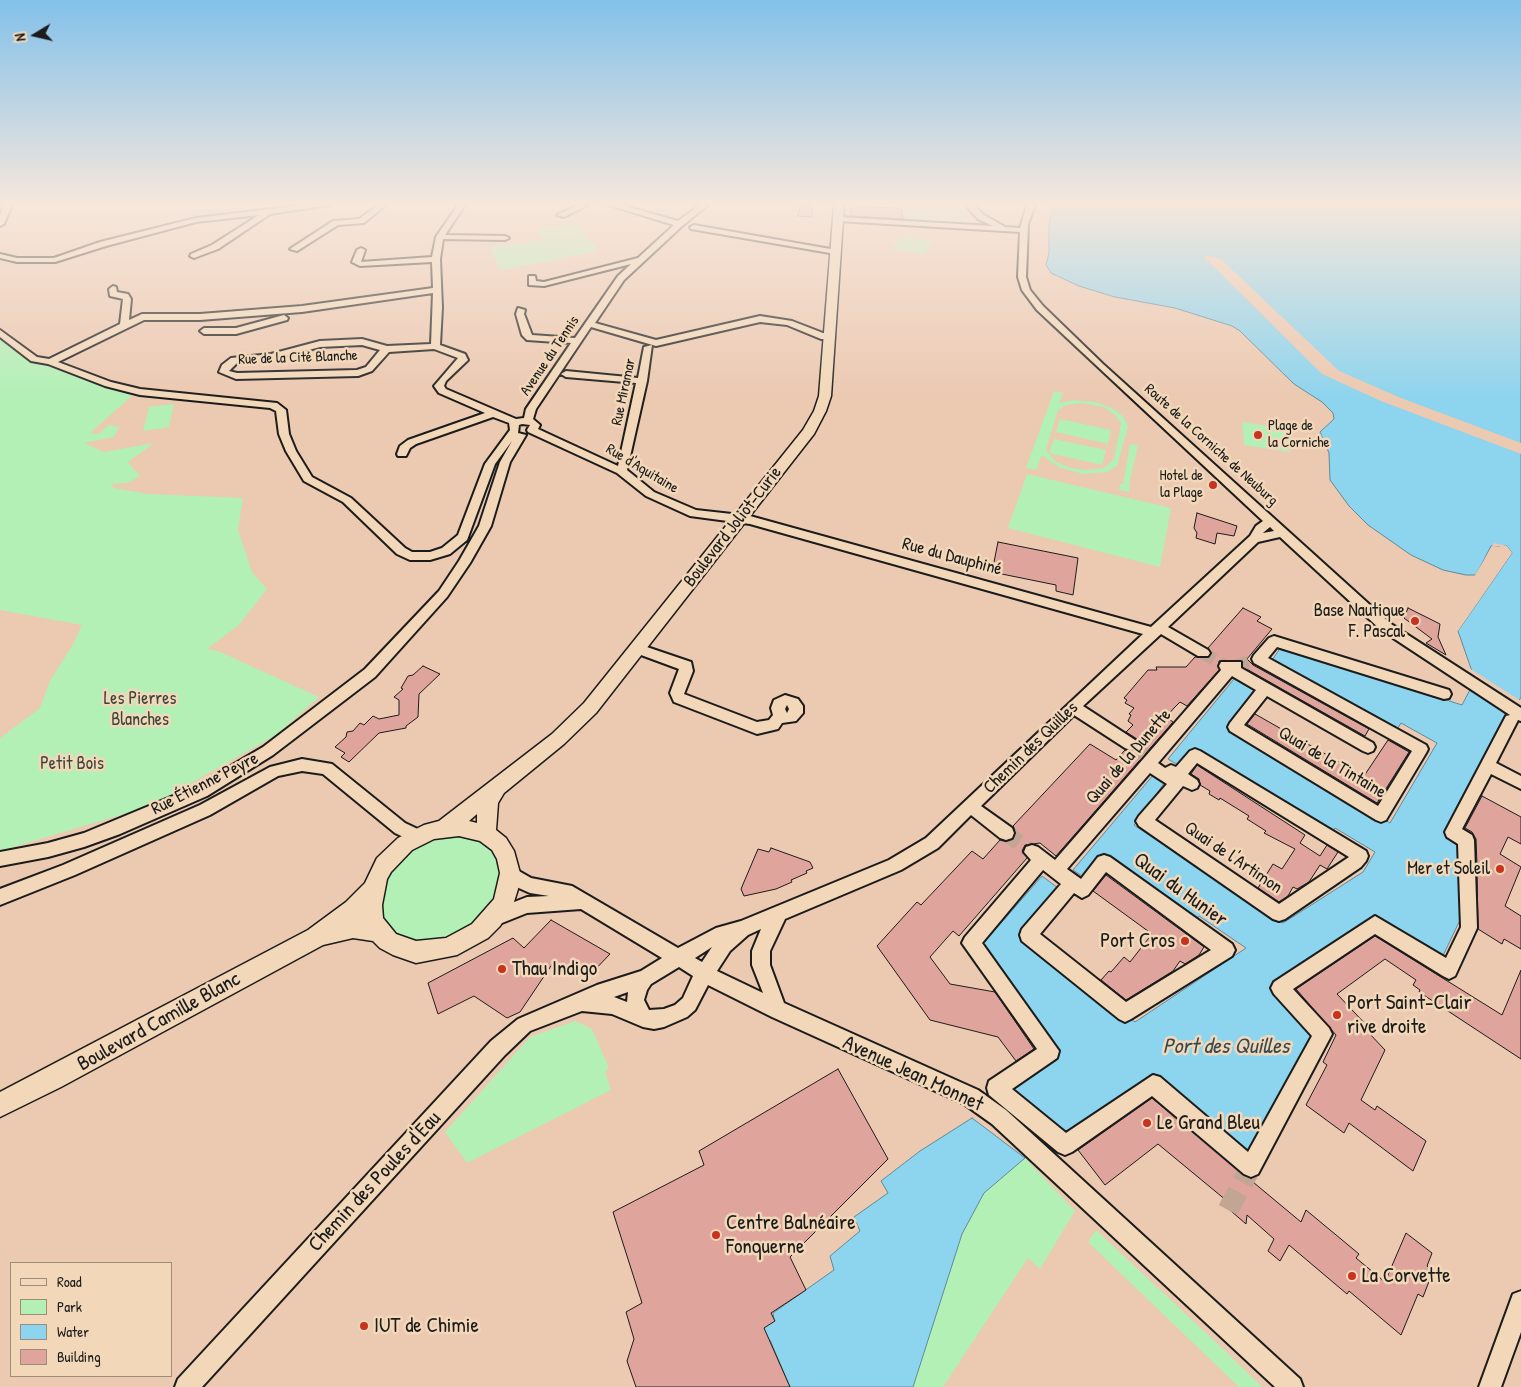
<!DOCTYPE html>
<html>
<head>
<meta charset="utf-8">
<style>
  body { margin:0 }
  #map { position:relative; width:1521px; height:1387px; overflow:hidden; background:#ecc9b1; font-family:"Patrick Hand",sans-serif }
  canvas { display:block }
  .legend { position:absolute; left:10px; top:1262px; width:162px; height:115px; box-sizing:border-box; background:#f2d8b9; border:1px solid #9c8d7a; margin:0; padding:6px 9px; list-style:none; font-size:15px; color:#1c1c1c }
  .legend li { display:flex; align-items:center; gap:10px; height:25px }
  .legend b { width:25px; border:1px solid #9c8d7a }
  .north { position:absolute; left:10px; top:10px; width:50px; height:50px; -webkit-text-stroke:4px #f2d8b9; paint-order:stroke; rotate:261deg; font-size:14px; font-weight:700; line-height:20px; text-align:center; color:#1c1c1c }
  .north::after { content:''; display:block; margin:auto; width:18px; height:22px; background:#1c1c1c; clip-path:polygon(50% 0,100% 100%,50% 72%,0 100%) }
</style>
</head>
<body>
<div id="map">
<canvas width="1521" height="1387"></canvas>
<ul class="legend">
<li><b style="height:6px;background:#f2d8b9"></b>Road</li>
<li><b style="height:14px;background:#b2f0b6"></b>Park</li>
<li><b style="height:14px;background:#8dd4ee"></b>Water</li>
<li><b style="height:14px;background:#dfa59d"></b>Building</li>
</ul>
<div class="north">N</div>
</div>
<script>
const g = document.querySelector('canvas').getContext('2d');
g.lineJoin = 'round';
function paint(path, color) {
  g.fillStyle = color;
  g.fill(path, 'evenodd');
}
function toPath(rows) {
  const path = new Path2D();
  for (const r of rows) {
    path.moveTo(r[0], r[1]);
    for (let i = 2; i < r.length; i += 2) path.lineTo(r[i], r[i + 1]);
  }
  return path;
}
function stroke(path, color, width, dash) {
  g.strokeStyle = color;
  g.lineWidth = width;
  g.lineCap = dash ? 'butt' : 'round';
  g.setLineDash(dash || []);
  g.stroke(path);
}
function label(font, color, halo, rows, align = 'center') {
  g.font = font + ' "Patrick Hand",sans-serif';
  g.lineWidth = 5;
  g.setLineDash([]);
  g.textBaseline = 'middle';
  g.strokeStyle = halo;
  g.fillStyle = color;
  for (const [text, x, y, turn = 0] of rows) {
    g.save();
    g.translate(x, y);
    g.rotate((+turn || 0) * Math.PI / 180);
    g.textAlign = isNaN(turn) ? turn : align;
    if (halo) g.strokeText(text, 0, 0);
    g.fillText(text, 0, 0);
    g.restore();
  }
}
paint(toPath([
  [874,205,961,205,971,223,964,226,907,222,901,207],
  [580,222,584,228,581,229,598,251,501,270,493,255,491,247,542,240,538,228],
  [903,236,934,241,924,254,892,249],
  [0,336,25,358,44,362,97,384,134,394,90,433,98,434,109,425,119,427,114,437,84,443,104,452,154,443,128,462,140,476,128,483,111,484,114,488,148,494,243,498,238,530,252,572,267,589,239,625,207,649,218,651,319,697,276,735,151,806,0,851,0,738,40,708,50,681,72,646,82,625,0,610],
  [1054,391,1063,393,1059,403,1074,400,1095,402,1110,407,1123,416,1128,427,1117,466,1107,472,1083,474,1058,467,1042,455,1036,470,1026,468],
  [1081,403,1104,407,1115,415,1121,423,1114,459,1104,468,1088,470,1071,468,1056,462,1046,450,1058,410,1067,405],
  [174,404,169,427,143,431,149,407],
  [1060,419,1111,430,1108,444,1056,432],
  [1242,422,1286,429,1290,452,1244,445],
  [1054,439,1106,450,1102,465,1049,453],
  [1130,444,1138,445,1129,485,1130,486,1129,492,1119,490,1120,484,1123,484],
  [1027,474,1171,508,1160,567,1008,528],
  [440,834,478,838,492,848,500,864,502,882,495,901,482,920,441,942,419,944,400,938,386,926,379,909,379,890,401,854],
  [575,1021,592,1029,609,1068,605,1072,611,1090,467,1163,445,1132,530,1037],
  [1025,1158,1075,1211,1040,1269,1028,1258,943,1387,913,1387,962,1234,984,1193],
  [1096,1230,1223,1349,1262,1387,1239,1387,1088,1242]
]), '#b2f0b6');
const water = toPath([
  [1054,205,1521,205,1521,697,1446,838,1458,844,1460,920,1440,962,1370,918,1270,989,1316,1039,1247,1157,1150,1076,1064,1140,1007,1090,1060,1052,981,946,1042,876,1062,891,1024,936,1135,1022,1246,948,1199,916,1193,925,1102,860,1085,878,1073,870,1154,774,1165,782,1134,825,1283,923,1363,872,1375,852,1335,828,1331,836,1194,751,1180,766,1168,759,1234,679,1257,692,1230,727,1390,823,1437,743,1401,723,1396,731,1270,663,1281,647,1462,705,1475,680,1458,631,1512,553,1507,546,1491,546,1476,575,1466,575,1443,570,1411,555,1368,525,1349,506,1330,480,1329,453,1320,432,1334,419,1333,413,1322,402,1294,384,1240,331,1232,326,1175,308,1115,297,1079,286,1051,273,1046,265,1049,253,1049,223,1054,205],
  [972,1118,1025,1158,984,1193,962,1234,913,1387,790,1387,770,1340,758,1349,753,1336,774,1320,773,1313,834,1270,830,1256,860,1231,854,1217,888,1193,881,1181,920,1151,972,1118]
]);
paint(water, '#8dd4ee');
stroke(water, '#608a9a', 1);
paint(toPath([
  [1208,256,1221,259,1339,371,1401,398,1521,443,1521,454,1381,401,1322,374,1204,257],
  [1494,543,1507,546,1512,553,1458,631,1457,628,1509,553,1499,546,1493,547,1478,576,1474,577],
  [1469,668,1521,701,1511,717,1468,689,1473,680]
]), '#ecc9b1');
const building = toPath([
  [800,206,812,206,812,217,798,216,800,206],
  [851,206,895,208,901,209,903,219,851,216,851,206],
  [1197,513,1237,526,1234,536,1217,533,1215,544,1196,538,1197,533,1194,528,1197,513],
  [998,542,1078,558,1073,595,1056,591,1056,585,992,572,998,542],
  [1243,608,1261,617,1257,621,1272,629,1247,659,1253,665,1369,729,1365,736,1243,667,1242,661,1219,661,1219,670,1187,706,1180,702,1174,708,1166,717,1173,722,1056,856,1040,843,1025,845,1022,851,1027,858,959,936,953,931,930,957,950,984,995,992,1034,1049,1016,1061,998,1037,930,1020,877,946,917,902,921,905,972,851,983,859,1000,840,1007,842,1014,839,1016,832,1013,826,1090,744,1116,760,1125,750,1131,752,1137,749,1139,745,1137,739,1126,732,1133,725,1128,721,1131,715,1129,714,1134,708,1125,703,1127,700,1124,698,1148,670,1157,670,1156,667,1186,667,1195,657,1210,657,1212,652,1208,648,1243,608],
  [1408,608,1440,624,1438,637,1446,655,1426,643,1432,639,1404,618,1408,608],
  [423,666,440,674,419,694,418,717,406,726,406,728,379,733,349,762,341,757,345,753,335,747,346,737,347,732,353,731,360,723,364,725,373,716,379,719,399,715,399,700,394,697,403,689,401,688,408,676,413,675,423,666],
  [1255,714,1364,776,1388,740,1409,752,1377,803,1247,724,1255,714],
  [1197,765,1305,835,1300,843,1320,856,1327,845,1338,852,1327,869,1320,865,1309,882,1297,889,1293,887,1288,896,1279,902,1258,888,1273,864,1282,869,1295,849,1264,833,1266,831,1247,819,1249,816,1220,798,1219,800,1209,794,1210,791,1200,785,1199,779,1191,774,1197,765],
  [1482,796,1521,817,1521,844,1508,837,1500,854,1521,867,1505,906,1521,916,1521,949,1504,939,1502,944,1478,929,1477,875,1480,868,1477,866,1476,839,1472,832,1465,828,1482,796],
  [771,848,810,862,813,868,806,871,807,873,791,880,792,882,776,889,744,896,741,889,758,849,769,852,771,848],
  [1106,875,1204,947,1199,955,1185,964,1180,961,1173,971,1126,1000,1101,980,1109,971,1111,972,1124,957,1130,962,1152,934,1093,891,1106,875],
  [551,920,610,954,589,976,564,968,561,970,553,963,520,1012,507,1018,474,996,438,1014,428,983,513,938,524,948,551,920],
  [1375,936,1502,1015,1521,970,1521,1059,1419,992,1420,990,1413,985,1416,980,1385,959,1337,994,1371,1030,1368,1032,1385,1050,1361,1100,1375,1110,1377,1106,1426,1141,1413,1171,1349,1123,1344,1133,1306,1105,1327,1065,1323,1062,1336,1035,1296,989,1375,936],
  [838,1069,888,1159,790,1257,806,1290,771,1313,775,1321,764,1328,790,1387,636,1387,627,1361,634,1339,626,1312,642,1303,613,1212,704,1165,699,1151,838,1069],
  [1152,1098,1301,1222,1306,1210,1359,1254,1356,1258,1385,1282,1406,1233,1432,1253,1427,1266,1433,1271,1423,1297,1418,1294,1401,1335,1349,1291,1347,1294,1289,1245,1280,1261,1268,1251,1274,1239,1247,1215,1246,1224,1224,1205,1227,1201,1158,1144,1105,1185,1078,1150,1152,1098]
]);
paint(building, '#dfa59d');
stroke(building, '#1c1c1c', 1);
stroke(toPath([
  [1203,653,1223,665],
  [1236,666,1259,659],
  [1130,744,1139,750]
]), '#c2a693', 13, [13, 6]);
stroke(toPath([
  [1137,749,1145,754],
  [1006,833,1032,852]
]), '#c2a693', 16, [16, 8]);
stroke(toPath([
  [1228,1210,1251,1167]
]), '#c2a693', 21, [21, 10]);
const minor = toPath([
  [4,205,12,205,4,224,0,226,0,215,4,205],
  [305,205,330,205,270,214,218,249,194,258,190,256,191,254,212,245,259,215,196,222,106,246,55,262,17,262,0,258,0,254,17,258,54,258,100,242,196,218,305,205],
  [378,205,386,205,364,223,338,225,297,251,290,249,333,221,359,219,378,205],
  [458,205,465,205,445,235,505,236,509,238,505,240,443,239,440,259,442,307,440,345,465,354,468,360,446,381,444,386,446,389,516,419,524,418,526,409,571,343,527,340,522,335,516,314,518,308,525,310,524,314,532,335,575,338,618,276,631,264,544,286,529,285,529,276,535,276,536,281,544,282,638,258,674,225,609,205,621,205,678,221,700,205,708,205,681,227,624,280,595,323,656,340,760,316,792,321,823,333,833,335,833,339,821,339,787,325,760,322,656,346,591,327,536,409,533,419,540,425,538,429,618,466,636,383,566,377,561,374,566,371,638,378,644,347,652,345,647,381,627,470,654,492,696,510,750,516,1151,627,1250,536,1256,526,1263,521,1037,310,1022,290,1018,277,1020,232,838,221,834,219,838,217,993,226,978,219,965,205,973,205,984,215,1005,227,1020,228,1027,205,1035,205,1028,224,1026,277,1030,290,1043,306,1103,364,1391,624,1521,708,1521,721,1518,720,1496,763,1521,776,1521,789,1491,774,1462,829,1472,835,1474,840,1477,928,1455,976,1449,979,1443,976,1375,934,1293,989,1329,1028,1332,1034,1258,1174,1251,1177,1244,1174,1152,1096,1072,1152,1065,1155,1058,1152,989,1095,987,1088,989,1081,1037,1049,962,943,965,937,1031,860,1024,852,1026,847,1032,845,1038,847,1055,860,1221,670,1219,666,1221,662,1241,662,1241,668,1373,743,1375,747,1373,751,1368,753,1363,751,1267,696,1244,725,1378,806,1412,751,1254,663,1252,659,1254,655,1269,638,1274,636,1449,690,1451,694,1449,698,1444,699,1277,647,1268,658,1426,745,1428,749,1426,753,1386,820,1381,822,1376,820,1230,731,1228,727,1230,723,1256,690,1232,676,1158,763,1165,768,1171,765,1176,767,1190,751,1195,749,1200,751,1366,851,1368,856,1366,861,1361,867,1285,919,1279,921,1273,919,1139,826,1136,821,1139,816,1167,784,1150,773,1067,869,1081,879,1098,857,1104,855,1110,857,1232,944,1235,950,1232,956,1131,1019,1125,1022,1119,1019,1022,941,1020,935,1022,929,1061,884,1043,870,982,943,1059,1051,1057,1058,1012,1089,1066,1133,1153,1075,1160,1077,1248,1152,1312,1036,1274,994,1271,988,1274,982,1375,916,1446,958,1461,927,1458,844,1447,837,1445,832,1506,716,1510,715,1381,630,1280,537,1258,542,1168,627,1208,650,1210,653,1208,656,1198,656,1161,634,1083,706,1135,740,1137,744,1135,748,1130,750,1125,748,1074,715,981,806,1012,828,1014,833,1012,838,1006,840,1000,838,971,815,938,848,901,870,785,919,770,951,770,965,784,1003,978,1090,1006,1110,1300,1379,1303,1387,1275,1387,992,1124,964,1104,772,1017,708,985,695,1010,687,1017,664,1027,654,1029,643,1027,612,1014,582,1011,530,1031,505,1055,202,1387,175,1387,178,1379,491,1041,518,1019,597,985,641,971,662,958,581,909,527,913,492,927,486,925,484,919,486,913,527,897,549,896,530,893,512,885,504,878,502,873,504,868,510,866,531,878,572,886,678,948,716,928,741,921,889,860,926,838,1143,634,750,524,690,516,646,496,617,473,528,432,527,430,530,425,522,424,519,425,518,433,526,435,510,462,491,526,470,563,447,597,375,677,273,755,207,796,120,834,84,847,48,857,0,866,0,852,48,843,84,833,197,786,263,747,365,669,439,591,459,561,479,526,500,462,512,441,495,464,467,540,450,554,430,560,410,560,397,554,343,502,304,481,286,451,279,434,276,411,270,408,140,395,105,386,48,364,31,361,0,337,0,330,37,357,49,359,120,324,123,299,110,296,109,289,113,286,116,287,117,292,128,294,131,299,129,320,142,314,200,314,302,306,433,288,432,262,360,266,352,262,357,250,361,248,365,250,361,262,432,257,436,237,458,205],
  [433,293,431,344,387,346,362,339,320,341,271,354,231,358,222,365,219,372,236,379,358,376,372,371,389,352,434,349,458,358,434,386,439,393,485,413,408,440,400,446,397,454,398,456,406,456,410,448,416,444,493,417,509,423,510,430,485,464,458,535,442,548,430,552,412,552,405,548,351,498,312,477,296,451,289,434,286,410,277,403,140,389,111,382,58,362,144,320,200,320,302,312,433,293],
  [362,345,380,350,366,367,357,370,237,373,229,371,237,363,271,360,320,347,362,345],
  [1270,527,1274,531,1263,533,1264,532,1270,527],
  [1197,763,1349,857,1279,904,1155,820,1183,786,1192,790,1197,788,1199,784,1197,780,1188,774,1197,763],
  [1106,872,1211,950,1126,1002,1040,934,1074,893,1082,898,1088,895,1106,872],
  [761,929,752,951,752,965,763,993,717,971,730,951,748,935,761,929],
  [712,947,702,962,695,958,709,949,712,947],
  [679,967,693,976,683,998,675,1005,664,1009,649,1010,644,1000,647,990,651,984,679,967],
  [628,992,627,1002,614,997,628,992],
  [578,205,588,205,564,217,557,215,578,205],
  [694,225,836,250,840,252,836,254,691,229,690,227,694,225],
  [284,315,288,318,287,320,236,334,204,334,200,331,204,328,236,328,284,315],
  [638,644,691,662,693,671,684,694,757,722,769,720,773,715,771,708,774,700,785,695,798,699,803,706,803,713,796,721,782,723,778,729,757,734,674,702,670,693,679,669,633,652,631,649,633,646,638,644],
  [787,705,789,709,787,713,785,709,787,705],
  [302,759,332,764,405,823,424,832,426,837,424,842,418,844,395,833,323,774,302,771,278,776,210,815,75,875,0,905,0,889,63,865,200,805,270,767,302,759],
  [1521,1291,1521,1332,1501,1387,1479,1387,1513,1294,1521,1291]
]);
const major = toPath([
  [834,205,844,205,831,396,826,411,814,434,596,713,564,744,504,793,498,803,496,830,506,838,514,851,520,873,518,889,513,905,500,926,488,938,457,955,416,963,393,955,380,948,373,941,353,938,323,945,61,1087,0,1117,0,1092,308,930,346,902,365,883,377,858,398,838,424,825,439,821,552,734,584,703,803,430,814,411,819,396,834,205],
  [477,814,477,823,469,821,477,814],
  [459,836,480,841,492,850,497,859,500,873,494,899,472,924,446,938,416,941,396,934,383,918,382,905,387,879,391,872,412,850,434,839,459,836]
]);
stroke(minor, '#1c1c1c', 4);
stroke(major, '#1c1c1c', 3);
paint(minor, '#f2d8b9');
paint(major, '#f2d8b9');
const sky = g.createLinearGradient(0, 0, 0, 399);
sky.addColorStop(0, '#83c1ea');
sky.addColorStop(0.51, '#f6e7dc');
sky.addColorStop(1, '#f6e7dc00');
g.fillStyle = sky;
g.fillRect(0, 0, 1521, 399);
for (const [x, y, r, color] of [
  [1258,435,5,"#c8321e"],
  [1213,485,5,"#c8321e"],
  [1415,621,5,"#c8321e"],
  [1500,869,5,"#c8321e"],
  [1185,941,5,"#c8321e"],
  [502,969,5,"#c8321e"],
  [1337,1015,5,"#c8321e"],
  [1147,1123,5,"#c8321e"],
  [716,1235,5,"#c8321e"],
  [1352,1276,5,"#c8321e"],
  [364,1326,5,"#c8321e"]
]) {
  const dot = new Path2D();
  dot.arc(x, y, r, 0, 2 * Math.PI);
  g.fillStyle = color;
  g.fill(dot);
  stroke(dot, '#f2d8b9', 2);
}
label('15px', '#1c1c1c', '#f2d8b9', [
  ["Avenue du Tennis",550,356,-56],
  ["Rue de la Cité Blanche",298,358,-2],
  ["Rue Miramar",624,392,-78],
  ["Route de la Corniche de Neuburg",1211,445,42],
  ["Rue d'Aquitaine",642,469,31]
]);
label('15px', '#1c1c1c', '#f2d8b9', [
  ["Plage de",1268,426],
  ["la Corniche",1268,443],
  ["Hotel de",1203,476,"right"],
  ["la Plage",1203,493,"right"]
], 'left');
label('18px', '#1c1c1c', '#f2d8b9', [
  ["Boulevard Joliot-Curie",733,527,-52],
  ["Rue du Dauphiné",952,557,15],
  ["Chemin des Quilles",1031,748,-44],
  ["Quai de la Dunette",1129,757,-49],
  ["Quai de la Tintaine",1332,763,31],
  ["Rue Étienne Peyre",205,784,-27],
  ["Quai de l'Artimon",1233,858,34]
]);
label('18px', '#1c1c1c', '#f2d8b9', [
  ["Base Nautique",1405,611],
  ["F. Pascal",1405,632],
  ["Mer et Soleil",1490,869]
], 'right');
label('18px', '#3a463b', '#f2d8b9', [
  ["Les Pierres",140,699],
  ["Blanches",140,720],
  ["Petit Bois",72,764]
]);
label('21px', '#1c1c1c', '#f2d8b9', [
  ["Quai du Hunier",1180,890,36],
  ["Boulevard Camille Blanc",159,1022,-29],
  ["Avenue Jean Monnet",913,1074,25],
  ["Chemin des Poules d'Eau",375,1182,-47]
]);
label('21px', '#1c1c1c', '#f2d8b9', [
  ["Port Cros",1175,941,"right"],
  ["Thau Indigo",512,969],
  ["Port Saint-Clair",1347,1003],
  ["rive droite",1347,1027],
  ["Le Grand Bleu",1157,1123],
  ["Centre Balnéaire",726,1223],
  ["Fonquerne",726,1247],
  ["La Corvette",1362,1276],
  ["IUT de Chimie",374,1326]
], 'left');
label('italic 22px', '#384a50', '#f2d8b9', [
  ["Port des Quilles",1226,1047]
]);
</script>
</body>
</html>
